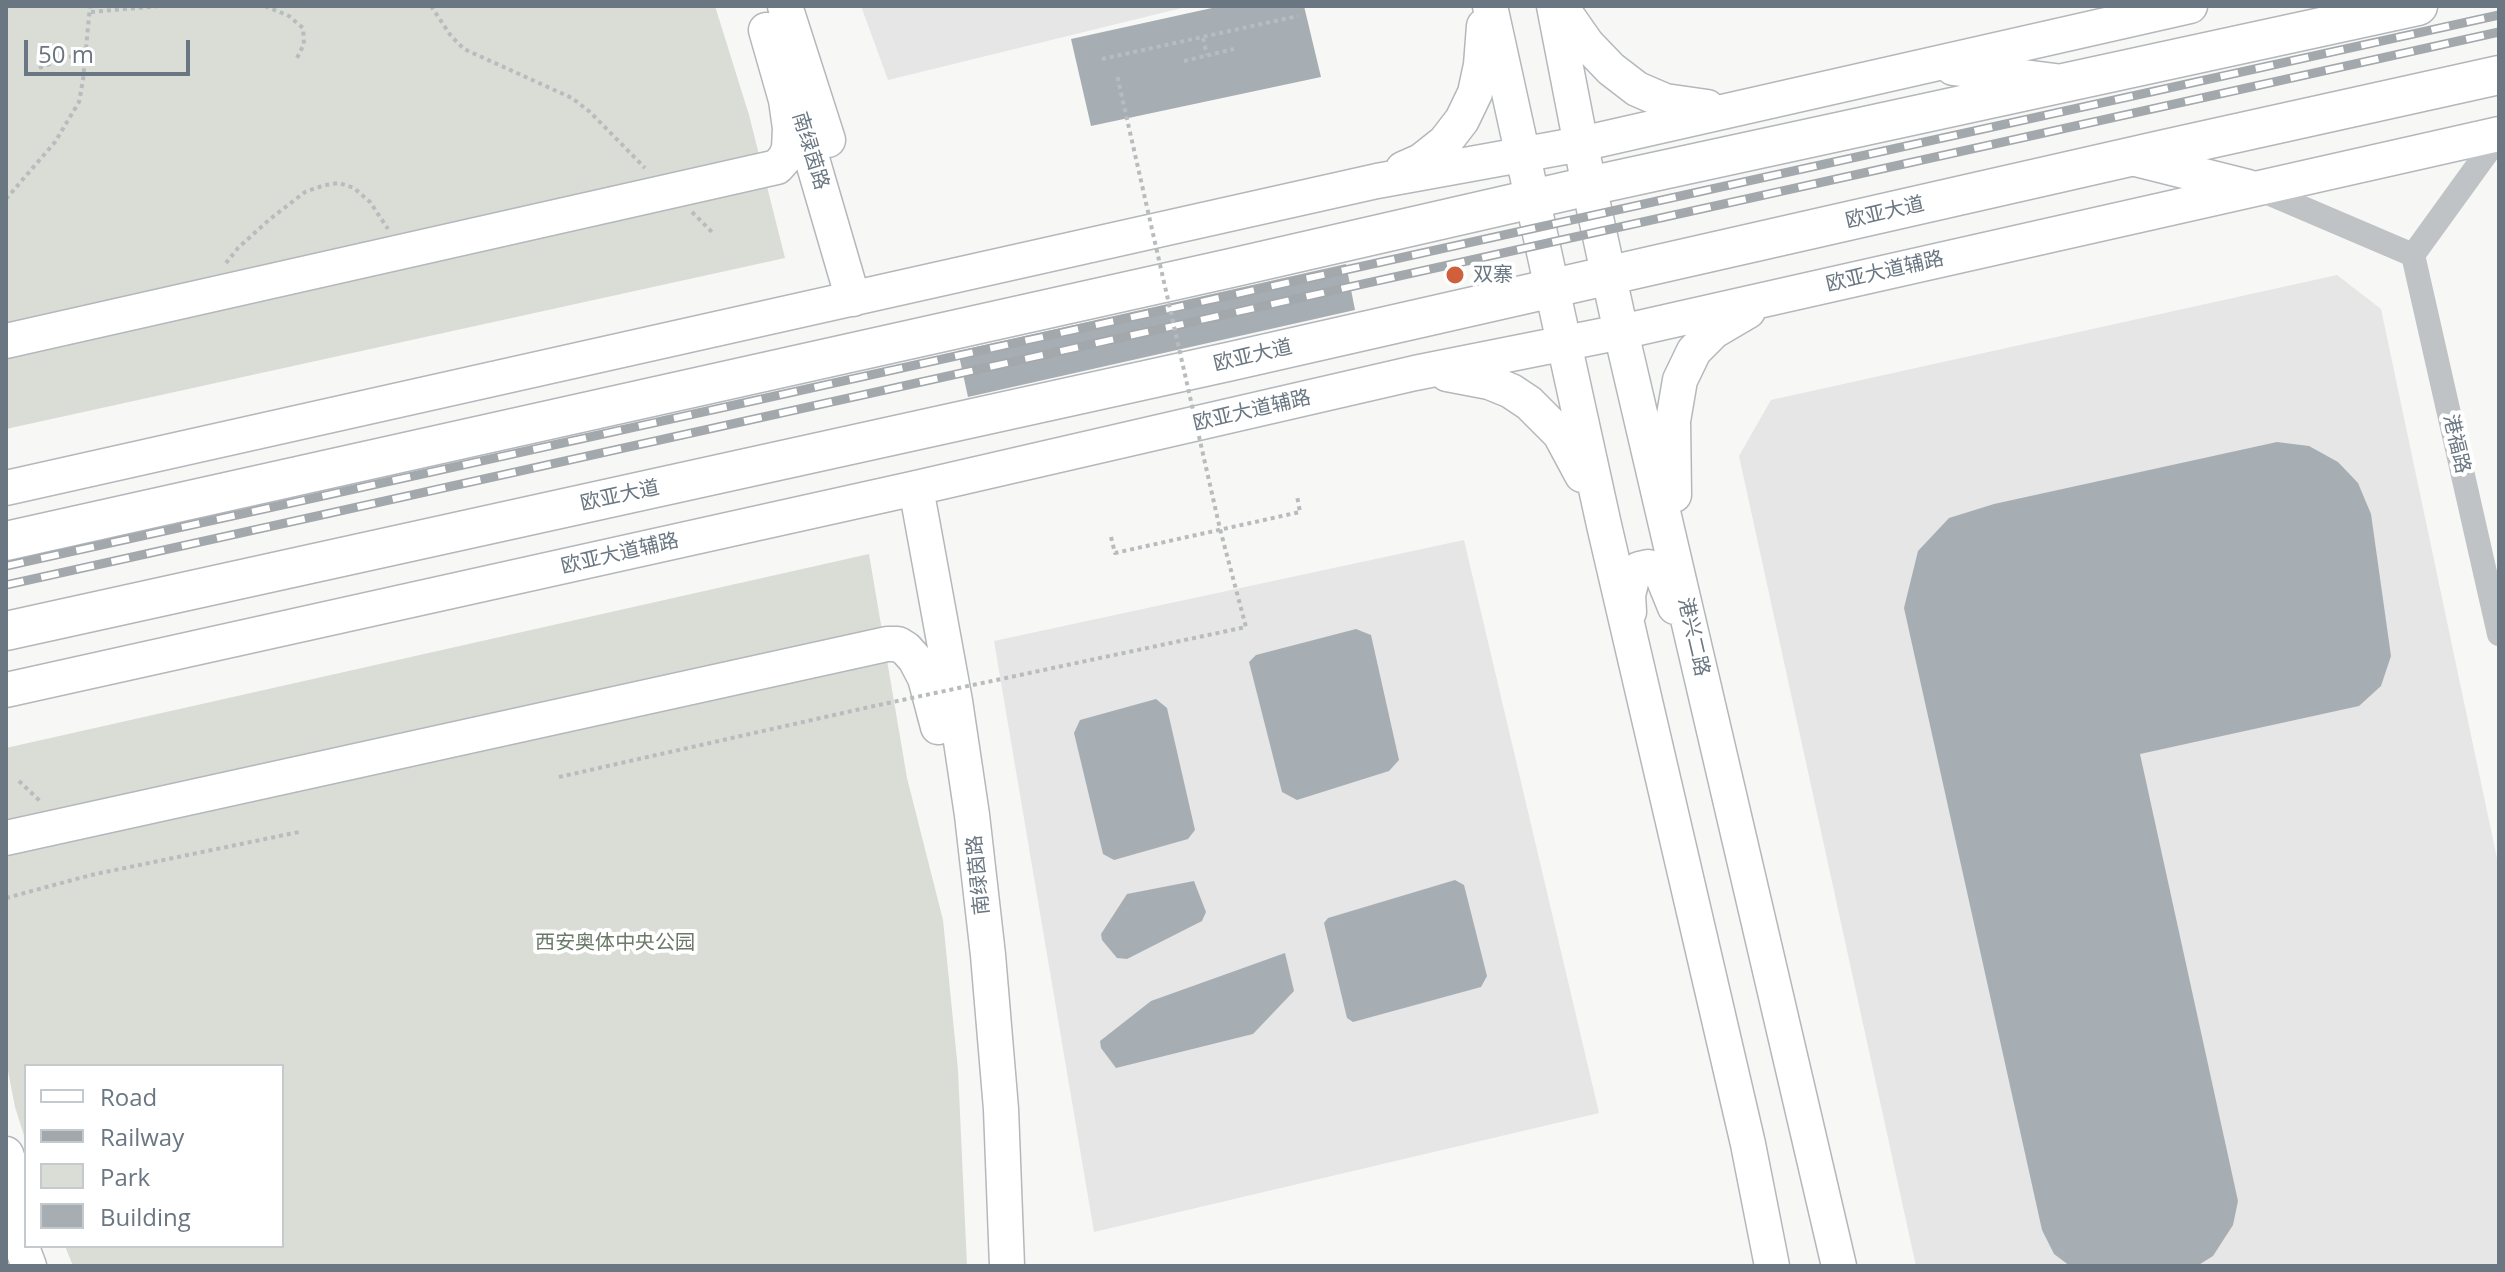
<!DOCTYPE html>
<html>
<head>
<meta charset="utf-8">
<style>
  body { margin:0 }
  #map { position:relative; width:2505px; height:1272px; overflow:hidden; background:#f7f7f5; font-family:"Open Sans",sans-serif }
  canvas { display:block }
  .frame { position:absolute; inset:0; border:8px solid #6a7782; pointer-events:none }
  .legend { position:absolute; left:24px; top:1064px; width:260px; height:184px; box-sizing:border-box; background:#fff; border:2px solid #c3c9cd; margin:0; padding:10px 14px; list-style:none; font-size:24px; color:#6a7782 }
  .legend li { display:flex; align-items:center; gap:16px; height:40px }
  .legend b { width:40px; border:2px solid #c3c9cd }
  .scale { position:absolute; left:24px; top:40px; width:166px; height:36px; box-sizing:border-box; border:4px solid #6a7782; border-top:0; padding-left:10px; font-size:24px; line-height:28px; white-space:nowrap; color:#6a7782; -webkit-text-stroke:6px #fff; paint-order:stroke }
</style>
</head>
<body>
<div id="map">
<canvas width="2505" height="1272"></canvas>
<div class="frame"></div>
<ul class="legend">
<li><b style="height:10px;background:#fff"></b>Road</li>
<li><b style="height:10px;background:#a3a8ad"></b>Railway</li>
<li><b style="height:22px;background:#d9ddd6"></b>Park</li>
<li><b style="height:22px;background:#a7aeb3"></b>Building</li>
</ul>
<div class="scale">50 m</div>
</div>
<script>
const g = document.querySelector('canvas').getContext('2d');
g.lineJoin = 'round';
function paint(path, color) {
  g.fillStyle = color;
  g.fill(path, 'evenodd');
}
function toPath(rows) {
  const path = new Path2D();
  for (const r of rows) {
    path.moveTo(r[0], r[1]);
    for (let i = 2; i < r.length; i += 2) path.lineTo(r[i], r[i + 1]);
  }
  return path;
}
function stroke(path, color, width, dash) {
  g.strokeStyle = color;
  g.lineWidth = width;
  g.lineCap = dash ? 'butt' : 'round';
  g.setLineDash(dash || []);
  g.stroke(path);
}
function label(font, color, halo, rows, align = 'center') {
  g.font = font + ' "Open Sans","Noto Sans SC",sans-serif';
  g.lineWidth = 8;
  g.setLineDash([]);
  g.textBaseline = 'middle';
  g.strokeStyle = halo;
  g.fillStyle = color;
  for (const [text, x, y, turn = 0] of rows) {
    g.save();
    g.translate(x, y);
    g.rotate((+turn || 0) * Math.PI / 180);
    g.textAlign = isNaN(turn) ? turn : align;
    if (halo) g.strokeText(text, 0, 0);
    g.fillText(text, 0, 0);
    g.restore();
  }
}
paint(toPath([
  [861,6,1190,6,888,80],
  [2337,275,2381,309,2499,868,2499,1266,1916,1266,1739,456,1771,400],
  [1464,540,1599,1113,1094,1232,994,641]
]), '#e5e6e5');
paint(toPath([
  [6,6,715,6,749,115,785,258,6,429],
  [869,554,907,778,943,920,958,1070,967,1266,73,1266,65,1246,282,1246,282,1066,26,1066,26,1142,15,1107,6,1061,6,748]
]), '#d9ddd6');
paint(toPath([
  [1221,6,1304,6,1321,77,1091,126,1071,39],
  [1346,264,1355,310,968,397,958,351],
  [2277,442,2309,446,2338,462,2358,483,2371,514,2391,656,2381,686,2359,706,2140,754,2238,1201,2233,1225,2213,1256,2197,1266,2070,1266,2054,1254,2042,1230,1904,608,1918,551,1949,518,1994,504],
  [1356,629,1371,635,1399,760,1389,771,1297,800,1282,792,1249,662,1256,655],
  [1156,699,1167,708,1195,830,1188,839,1114,860,1103,854,1074,733,1080,720],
  [1455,880,1464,885,1487,976,1481,987,1353,1022,1347,1018,1324,923,1328,918],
  [1194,881,1206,912,1202,921,1127,959,1117,958,1102,940,1101,934,1127,894],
  [1285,953,1294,991,1253,1034,1116,1068,1101,1048,1100,1041,1151,1001]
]), '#a7aeb3');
const secondary = toPath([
  [785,6,828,140],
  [1490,6,1604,525,1748,1144,1772,1266],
  [1554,6,1589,186,1621,332,1839,1266],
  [1563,6,1566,14,1587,44,1611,69,1637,89,1665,101,1707,107],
  [1953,68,2055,81],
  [798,111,853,299],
  [2128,157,2248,187],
  [1403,169,1421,161,1445,142,1462,120,1475,93,1481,65,1484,26],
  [6,341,777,167,785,158,789,149,790,128,786,100,766,30],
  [1447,374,1489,382,1511,391,1529,403,1560,434,1582,475],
  [6,488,1377,181,1581,144,2190,6],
  [916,488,955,701,972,815,988,955,1001,1109,1007,1266],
  [1674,495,1673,421,1680,380,1694,351,1714,331,1748,311],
  [1629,612,1628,595,1633,575,1639,569,1648,567,1656,569,1662,575,1675,607],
  [6,690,916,488,1415,373,1621,332,2499,134],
  [6,838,887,644,898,644,906,649,915,659,925,678,938,727],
  [6,1154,26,1211],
  [6,1205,29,1266]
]);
const primary = toPath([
  [6,541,1231,268,1589,186,2418,6],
  [6,631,1232,361,2165,149,2499,75]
]);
stroke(secondary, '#b4b8bc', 37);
stroke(primary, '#b3b7ba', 41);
stroke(toPath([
  [265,6,289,16,303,28,304,44,297,58],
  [431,6,451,36,464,49,572,98,590,112,645,168],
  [91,12,160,6],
  [1203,38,1207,55],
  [1102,59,1298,16],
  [1184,61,1234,49],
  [39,68,84,52],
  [6,199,55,142,79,102,83,80,90,6],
  [692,212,713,233],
  [226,263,238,248,270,219,305,192,325,185,339,183,354,188,370,202,388,229],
  [1111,537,1115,553,1300,512,1297,496],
  [19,781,41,802],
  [6,898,91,875,299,832]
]), '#b9bcbe', 4, [4, 4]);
stroke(toPath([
  [2499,136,2413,255,2499,634],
  [2256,188,2413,255]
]), '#bfc3c6', 24);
stroke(secondary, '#fff', 34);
stroke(primary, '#fff', 38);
const rail = toPath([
  [6,566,2499,15],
  [6,585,2499,32]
]);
stroke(rail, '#a3a8ad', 9);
stroke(rail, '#fff', 6, [18]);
stroke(toPath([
  [559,777,874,706,1246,627,1220,529,1117,75]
]), '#b9bcbe', 4, [4, 4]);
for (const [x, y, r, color] of [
  [1455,275,10,"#d0603c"]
]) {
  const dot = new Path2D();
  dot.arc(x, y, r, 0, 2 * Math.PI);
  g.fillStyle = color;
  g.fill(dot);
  stroke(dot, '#fff', 3);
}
label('20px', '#6a7782', '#fff', [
  ["南绿茵路",810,151,73],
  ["欧亚大道",1885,213,-13],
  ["欧亚大道辅路",1885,272,-13],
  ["欧亚大道",1253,356,-13],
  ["欧亚大道辅路",1252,411,-13],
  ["港福路",2456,444,77],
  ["欧亚大道",620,496,-12],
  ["欧亚大道辅路",620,554,-13],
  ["港兴二路",1693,637,77],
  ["南绿茵路",979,875,-96]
]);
label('20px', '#6a7782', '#fff', [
  ["双寨",1473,275]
], 'left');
label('20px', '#6b7a68', '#fff', [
  ["西安奥体中央公园",615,943]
]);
</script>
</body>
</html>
